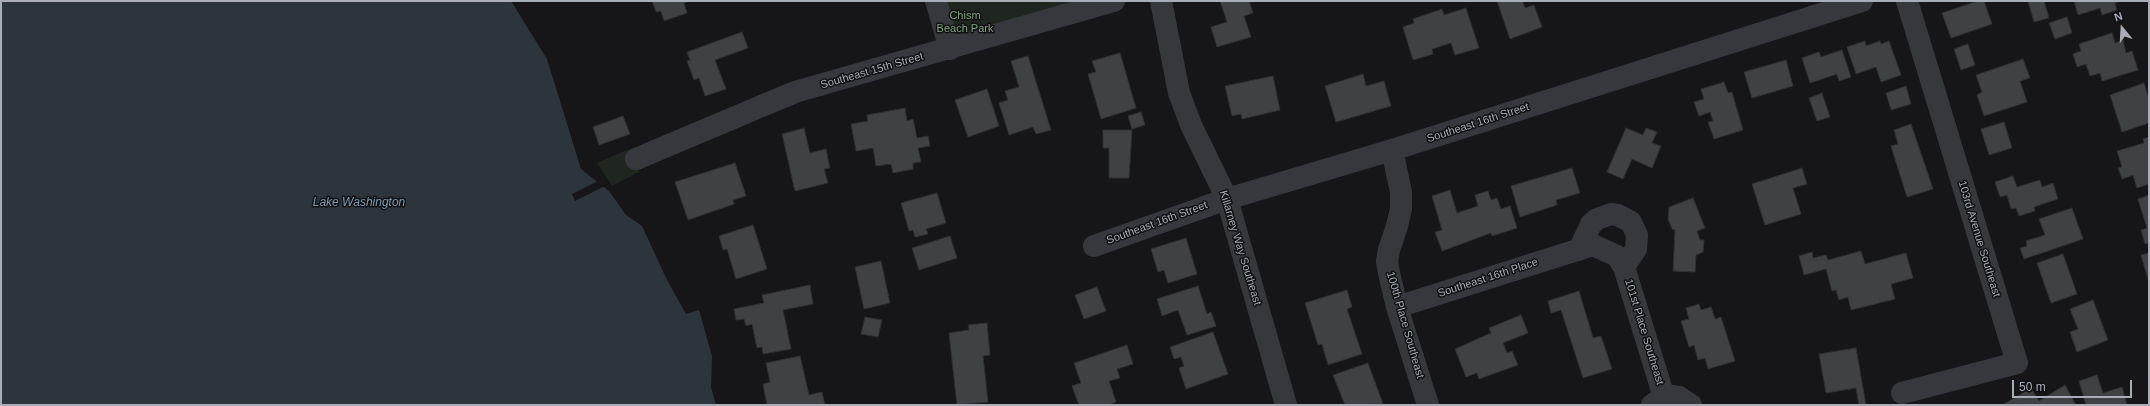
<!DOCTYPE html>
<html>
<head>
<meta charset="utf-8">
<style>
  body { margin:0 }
  #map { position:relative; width:2150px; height:406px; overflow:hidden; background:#161618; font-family:Arial,sans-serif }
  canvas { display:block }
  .frame { position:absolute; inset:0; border:2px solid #a8adb8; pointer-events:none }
  .north { position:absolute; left:2102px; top:8px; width:40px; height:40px; -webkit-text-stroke:3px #111113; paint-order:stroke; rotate:342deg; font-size:11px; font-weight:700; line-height:16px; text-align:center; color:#a8adb8 }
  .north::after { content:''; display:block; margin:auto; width:14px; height:18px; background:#a8adb8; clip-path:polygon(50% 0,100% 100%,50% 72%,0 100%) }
  .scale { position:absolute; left:2012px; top:380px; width:120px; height:18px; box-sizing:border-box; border:2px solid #a8adb8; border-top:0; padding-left:5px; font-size:12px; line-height:14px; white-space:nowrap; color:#a8adb8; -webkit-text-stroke:3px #111113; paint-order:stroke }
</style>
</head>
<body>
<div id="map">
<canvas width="2150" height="406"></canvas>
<div class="frame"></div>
<div class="north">N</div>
<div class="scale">50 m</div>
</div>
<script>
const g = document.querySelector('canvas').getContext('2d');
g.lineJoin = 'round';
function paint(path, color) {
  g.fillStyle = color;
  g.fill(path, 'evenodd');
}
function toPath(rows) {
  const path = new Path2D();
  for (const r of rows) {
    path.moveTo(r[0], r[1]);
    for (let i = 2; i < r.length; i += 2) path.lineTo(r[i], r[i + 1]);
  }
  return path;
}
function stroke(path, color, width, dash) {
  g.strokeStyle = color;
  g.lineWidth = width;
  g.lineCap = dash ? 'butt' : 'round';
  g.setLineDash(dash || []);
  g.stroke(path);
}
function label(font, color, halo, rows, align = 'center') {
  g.font = font + ' Arial,sans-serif';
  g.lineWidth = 3;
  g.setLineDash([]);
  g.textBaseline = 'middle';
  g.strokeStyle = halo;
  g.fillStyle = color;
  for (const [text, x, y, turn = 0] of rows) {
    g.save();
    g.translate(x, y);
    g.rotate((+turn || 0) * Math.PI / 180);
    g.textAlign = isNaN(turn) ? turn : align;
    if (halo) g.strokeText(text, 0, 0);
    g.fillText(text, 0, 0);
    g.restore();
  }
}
paint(toPath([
  [936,1,1106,1,950,49],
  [629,149,639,172,612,186,597,163]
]), '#1e261f');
paint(toPath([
  [1,1,511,1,547,59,581,169,609,191,626,215,642,226,667,280,686,314,699,310,712,356,711,387,716,405,1,405]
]), '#2c353c');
paint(toPath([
  [598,181,605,186,575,201,572,194]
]), '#161618');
const building = toPath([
  [652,1,690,1,684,3,687,13,664,21,661,11,656,12,652,1],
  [1220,1,1249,1,1253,13,1244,16,1251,37,1217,47,1211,27,1227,22,1220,1],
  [1497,1,1525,1,1523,2,1525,8,1534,5,1542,27,1510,39,1497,1],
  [1978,1,1984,1,1992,24,1951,38,1942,13,1978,1],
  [2028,1,2044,1,2049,18,2034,22,2028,1],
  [2074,1,2121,1,2115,3,2117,10,2102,15,2100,8,2078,15,2074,1],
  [1466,8,1479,48,1455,55,1451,43,1432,49,1433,54,1413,60,1403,27,1414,23,1413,19,1442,9,1444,15,1466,8],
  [2067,17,2072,33,2055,39,2049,23,2067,17],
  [742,32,748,48,715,60,726,89,705,96,699,78,694,80,687,61,690,60,687,52,742,32],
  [2112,33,2115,43,2123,40,2126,53,2132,51,2138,70,2102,81,2100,73,2090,76,2086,64,2077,67,2073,54,2081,51,2079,44,2112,33],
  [1865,41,1866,46,1880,41,1881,44,1889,41,1901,75,1881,82,1876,67,1856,74,1847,47,1865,41],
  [1968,44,1975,65,1961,70,1954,49,1968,44],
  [1842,50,1851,77,1839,81,1837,74,1810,83,1802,58,1819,52,1821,57,1842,50],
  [1120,53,1136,108,1101,119,1088,74,1096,72,1092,61,1120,53],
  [1028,56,1051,130,1036,134,1033,127,1009,135,999,103,1008,100,1005,91,1019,87,1011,61,1028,56],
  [2023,59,2030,78,2020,81,2027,102,1984,116,1977,95,1982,92,1976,75,2023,59],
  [1786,60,1793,86,1752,98,1744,72,1786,60],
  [1363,74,1366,86,1384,81,1391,106,1336,122,1325,86,1363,74],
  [1273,76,1280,110,1242,119,1241,114,1232,116,1225,86,1273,76],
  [1724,82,1728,93,1732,92,1743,130,1714,139,1708,122,1713,121,1710,112,1699,116,1694,102,1704,99,1701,89,1724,82],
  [2144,83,2149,99,2149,123,2122,132,2110,95,2144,83],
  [1906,86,1911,104,1891,110,1886,93,1906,86],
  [987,89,999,126,968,137,955,100,987,89],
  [1822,93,1830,117,1817,121,1809,98,1822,93],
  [905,108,907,121,913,119,917,138,928,136,930,146,918,148,921,162,913,163,913,169,893,173,891,164,876,166,873,148,856,151,851,124,868,121,867,115,905,108],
  [1141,112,1145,125,1132,129,1128,116,1141,112],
  [623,116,630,134,599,145,593,127,623,116],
  [2004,122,2012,148,1989,155,1981,129,2004,122],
  [1911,124,1933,189,1907,197,1891,146,1898,144,1894,130,1911,124],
  [804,128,810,153,826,149,830,168,824,169,828,183,795,191,782,134,804,128],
  [1626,128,1643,135,1646,128,1657,132,1652,143,1661,146,1652,168,1632,159,1623,179,1607,172,1626,128],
  [1103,130,1132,130,1129,178,1109,178,1109,148,1103,148,1103,130],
  [2149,137,2149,184,2137,188,2133,175,2122,179,2118,168,2122,167,2117,151,2144,143,2143,139,2149,137],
  [735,163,746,196,733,200,734,204,688,220,675,182,735,163],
  [1572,168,1580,193,1556,200,1557,205,1520,217,1511,186,1572,168],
  [1802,168,1807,184,1793,188,1801,214,1765,225,1752,184,1802,168],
  [2013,176,2017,187,2040,180,2042,187,2053,183,2058,199,2034,207,2035,211,2019,216,2016,208,2011,209,2007,195,2000,197,1995,182,2013,176],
  [1450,190,1457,213,1478,206,1475,195,1488,191,1491,200,1497,198,1501,209,1510,206,1517,228,1492,236,1491,233,1442,251,1435,232,1442,230,1432,196,1450,190],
  [937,193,946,223,926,229,928,234,915,237,913,230,909,231,901,203,937,193],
  [2149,195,2149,243,2145,244,2141,230,2147,228,2138,199,2149,195],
  [1693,198,1705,228,1697,231,1700,240,1704,240,1703,252,1696,255,1695,272,1673,271,1675,230,1672,229,1668,219,1669,207,1693,198],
  [2072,208,2083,239,2024,259,2020,248,2027,246,2026,241,2045,235,2039,219,2072,208],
  [753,225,767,269,736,279,727,249,723,250,719,236,753,225],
  [950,236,957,258,919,270,912,248,950,236],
  [1186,238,1197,274,1168,283,1164,270,1158,272,1151,249,1186,238],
  [1861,251,1865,264,1906,253,1913,278,1891,284,1895,299,1851,310,1848,297,1839,300,1836,290,1832,291,1826,269,1804,275,1799,256,1812,252,1813,258,1826,255,1828,260,1861,251],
  [2149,253,2149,283,2141,255,2149,253],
  [2063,254,2077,294,2051,303,2037,263,2063,254],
  [881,261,890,303,864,309,855,267,881,261],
  [810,285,813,304,783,310,791,349,763,354,762,347,757,348,752,324,746,326,744,319,736,320,734,309,764,303,762,295,810,285],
  [1198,286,1207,314,1211,312,1216,326,1187,335,1178,310,1162,316,1157,299,1198,286],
  [1097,287,1106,311,1084,319,1075,295,1097,287],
  [1347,290,1352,307,1347,309,1362,354,1328,365,1322,344,1318,345,1305,303,1347,290],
  [1579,291,1593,338,1601,336,1612,369,1583,378,1561,310,1551,313,1548,301,1579,291],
  [2093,300,2108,340,2077,352,2070,332,2078,329,2070,309,2093,300],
  [1699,304,1701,310,1711,307,1715,319,1721,317,1735,361,1708,369,1705,358,1698,360,1694,345,1689,347,1681,321,1689,319,1686,308,1699,304],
  [1521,315,1528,333,1503,343,1507,353,1512,351,1518,365,1479,379,1477,373,1466,377,1455,349,1491,333,1489,328,1521,315],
  [865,317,882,320,878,337,861,334,865,317],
  [987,323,990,355,983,356,988,402,957,405,949,333,969,330,968,325,987,323],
  [1213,332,1228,374,1186,389,1179,368,1184,366,1181,357,1174,359,1170,347,1213,332],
  [1127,345,1133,364,1117,369,1120,378,1109,381,1116,402,1108,405,1079,405,1072,386,1081,383,1074,363,1127,345],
  [1856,348,1866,405,1859,405,1856,388,1826,393,1819,354,1856,348],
  [800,356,809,395,822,392,825,405,767,405,763,384,770,382,766,363,800,356],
  [1368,363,1383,404,1345,405,1333,375,1368,363],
  [2097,375,2103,393,2122,387,2127,405,2086,405,2079,381,2097,375],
  [2065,385,2076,405,2004,404,2031,388,2039,401,2065,385]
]);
paint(building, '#404145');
stroke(building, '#303034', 1);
stroke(toPath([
  [936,1,950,49],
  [1161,1,1179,93,1191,125,1227,199,1286,405],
  [1392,150,1401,192,1401,209,1397,226,1389,250,1387,261,1389,273,1397,307,1428,405],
  [636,159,795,92,1114,1],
  [1094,246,1227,199,1392,150,1862,1],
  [1579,250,1591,224,1597,219,1611,214,1618,215,1631,222,1637,235,1636,249,1624,267],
  [1397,307,1593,245,1617,256,1624,267,1664,397],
  [1902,393,2017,363,1907,1],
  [1652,405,1664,397,1672,396,1679,397,1691,405]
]), '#37383d', 22);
label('11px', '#7fa381', '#111113', [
  ["Chism",965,16],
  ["Beach Park",965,29]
]);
label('11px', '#a8adb8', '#111113', [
  ["Southeast 15th Street",872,71,-16],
  ["Southeast 16th Street",1478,123,-18],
  ["Southeast 16th Street",1157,223,-20],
  ["103rd Avenue Southeast",1979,239,73],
  ["Killarney Way Southeast",1240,248,73],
  ["Southeast 16th Place",1488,278,-18],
  ["100th Place Southeast",1405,325,74],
  ["101st Place Southeast",1644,332,73]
]);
label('italic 12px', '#7f9bb3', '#111113', [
  ["Lake Washington",359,203]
]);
</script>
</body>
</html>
